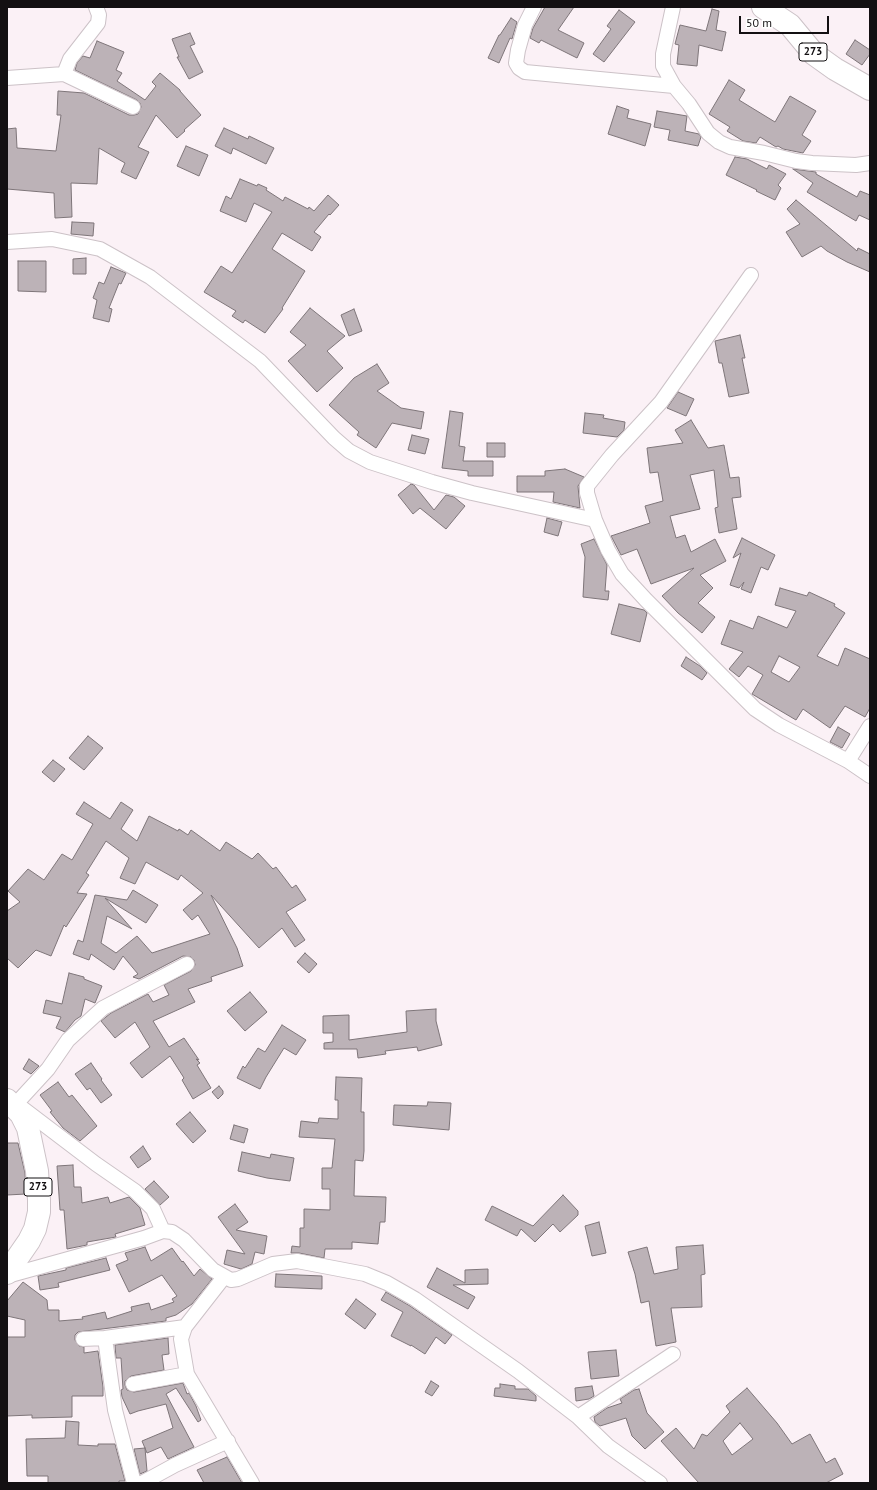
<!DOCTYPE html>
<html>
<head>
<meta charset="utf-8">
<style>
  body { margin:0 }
  #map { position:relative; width:877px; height:1490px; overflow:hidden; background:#fbf1f6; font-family:"PT Sans",sans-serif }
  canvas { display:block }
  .frame { position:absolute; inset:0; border:8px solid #131012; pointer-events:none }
  .scale { position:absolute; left:739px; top:16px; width:90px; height:18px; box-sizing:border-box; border:2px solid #131012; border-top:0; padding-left:5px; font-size:12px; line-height:14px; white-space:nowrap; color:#131012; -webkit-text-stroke:3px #fff; paint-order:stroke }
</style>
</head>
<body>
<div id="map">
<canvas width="877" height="1490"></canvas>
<div class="frame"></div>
<div class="scale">50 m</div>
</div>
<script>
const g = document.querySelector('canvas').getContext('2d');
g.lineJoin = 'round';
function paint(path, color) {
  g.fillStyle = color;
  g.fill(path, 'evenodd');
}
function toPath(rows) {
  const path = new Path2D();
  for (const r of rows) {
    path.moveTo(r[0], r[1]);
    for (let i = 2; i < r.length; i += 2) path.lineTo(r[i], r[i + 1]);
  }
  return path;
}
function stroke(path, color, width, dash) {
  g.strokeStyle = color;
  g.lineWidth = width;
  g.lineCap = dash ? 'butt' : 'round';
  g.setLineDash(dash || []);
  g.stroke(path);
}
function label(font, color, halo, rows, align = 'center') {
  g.font = font + ' "PT Sans",sans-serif';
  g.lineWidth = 3;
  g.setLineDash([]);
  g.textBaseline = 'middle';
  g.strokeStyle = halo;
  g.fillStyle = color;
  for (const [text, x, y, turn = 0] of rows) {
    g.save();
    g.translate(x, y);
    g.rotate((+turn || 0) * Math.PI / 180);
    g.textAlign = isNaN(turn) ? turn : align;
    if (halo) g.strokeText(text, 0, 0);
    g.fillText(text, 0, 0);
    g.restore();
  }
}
const building = toPath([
  [545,7,574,7,558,30,584,43,577,58,541,40,539,43,530,38,533,28,545,7],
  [712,9,719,11,716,30,726,32,722,51,699,45,697,66,677,64,679,45,675,44,680,25,706,31,712,9],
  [619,10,635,22,604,62,593,54,611,29,607,26,619,10],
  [511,18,517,22,512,39,510,38,499,63,488,58,499,35,500,35,511,18],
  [190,33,195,44,190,46,203,72,189,79,177,57,179,57,172,39,190,33],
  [855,40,870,50,870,54,862,65,846,54,855,40],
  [97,41,124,52,116,70,122,73,117,81,145,100,156,86,152,82,160,73,180,90,180,91,201,115,184,130,185,131,177,138,156,115,138,147,149,152,136,179,121,172,125,163,99,148,97,184,71,183,72,217,55,218,54,193,7,189,7,129,16,128,17,148,56,151,61,115,57,115,58,91,84,93,129,115,134,115,138,114,141,107,140,103,137,100,75,70,77,63,83,56,90,58,97,41],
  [729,80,745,90,739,100,775,122,790,96,816,111,802,135,811,141,803,153,783,149,778,146,776,147,760,137,756,143,743,141,727,131,730,127,709,114,729,80],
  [617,106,629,110,627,118,651,124,645,146,608,134,617,106],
  [657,111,687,116,685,131,699,134,701,137,698,146,668,140,670,130,654,127,657,111],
  [224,128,248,139,249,136,274,148,266,164,233,148,231,154,215,146,224,128],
  [186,146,208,155,199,176,177,166,186,146],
  [735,157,747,159,767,169,769,165,786,174,778,185,781,188,775,200,756,191,757,190,726,175,735,157],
  [793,169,816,172,816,174,857,197,860,191,870,195,870,220,859,215,856,221,807,192,813,183,793,169],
  [240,179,257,186,258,184,267,188,266,190,283,201,285,197,308,209,309,207,314,211,328,195,339,205,330,215,329,214,314,232,321,237,312,251,282,233,272,249,305,271,282,308,283,309,265,333,245,320,243,323,232,316,236,311,204,292,221,266,232,273,272,212,254,203,246,222,220,211,226,196,231,199,240,179],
  [796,200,857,251,858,248,870,254,870,272,847,262,827,251,821,246,802,257,786,232,800,224,787,209,796,200],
  [72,222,94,223,93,236,71,234,72,222],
  [86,258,86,274,73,274,73,259,86,258],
  [18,261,46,261,46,292,18,291,18,261],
  [111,267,126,273,121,284,119,283,109,308,112,309,109,322,93,318,97,300,93,298,99,282,104,284,111,267],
  [310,308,345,336,327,351,343,368,317,392,288,361,306,345,290,332,310,308],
  [354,309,362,331,349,336,341,315,354,309],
  [740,335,745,358,742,358,749,393,729,397,722,363,719,363,715,341,740,335],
  [377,364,389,383,377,391,401,408,424,412,421,429,392,423,376,448,357,435,359,432,329,405,354,378,377,364],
  [678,392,694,399,686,416,667,408,678,392],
  [450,411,463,413,459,446,465,447,463,461,493,461,493,476,468,476,468,471,442,468,450,411],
  [585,413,604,415,603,418,625,422,624,430,617,437,583,433,585,413],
  [691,420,708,448,724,445,730,478,739,477,741,497,732,498,737,529,719,533,715,508,718,507,714,470,690,475,700,509,670,516,676,538,685,535,691,552,715,539,726,561,700,575,713,588,698,603,715,617,702,633,678,613,662,596,694,568,651,584,637,549,621,555,611,536,650,523,645,506,663,501,658,472,650,473,647,448,683,443,675,430,691,420],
  [412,435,429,439,425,454,408,450,412,435],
  [487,443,505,443,505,457,487,457,487,443],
  [565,469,584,477,578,486,580,508,553,502,554,492,517,492,517,476,545,476,545,471,565,469],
  [411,484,414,485,434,510,446,495,454,497,465,506,446,529,420,508,413,514,398,495,411,484],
  [547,518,562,522,558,536,544,532,547,518],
  [742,538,775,555,768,570,761,567,751,593,741,589,744,582,739,588,730,585,741,553,733,558,742,538],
  [594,539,607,565,605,591,609,591,608,600,583,597,585,557,581,544,594,539],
  [780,588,807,596,809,592,835,604,834,606,845,613,817,656,838,666,845,648,870,659,870,708,865,717,845,706,830,728,803,709,796,720,752,694,763,675,748,666,739,677,729,669,743,652,721,644,730,620,753,629,758,616,787,628,796,611,775,605,780,588],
  [779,656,800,667,789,682,771,672,779,656],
  [619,604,644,610,647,613,640,642,611,634,619,604],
  [686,657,700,666,707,673,702,680,681,666,686,657],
  [838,727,850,734,842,748,830,742,838,727],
  [88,736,103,748,84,770,69,758,88,736],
  [53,760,65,769,54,782,42,772,53,760],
  [84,802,110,819,121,802,133,810,121,829,137,841,149,816,178,831,179,829,188,835,191,830,220,851,226,842,252,859,258,853,273,869,276,867,292,888,296,885,306,900,286,912,305,940,295,947,282,928,259,948,211,895,237,948,243,966,211,977,212,981,188,989,195,1002,153,1021,169,1047,184,1038,199,1060,196,1059,200,1063,197,1065,211,1088,193,1099,182,1080,184,1078,170,1056,142,1078,130,1063,150,1047,135,1022,115,1038,101,1021,111,1013,148,994,153,1002,169,995,164,985,191,971,195,965,194,960,191,957,183,956,139,979,133,977,138,974,123,956,114,970,91,954,89,960,73,954,78,940,83,942,95,895,127,900,133,890,158,905,146,923,105,898,132,929,107,916,101,943,116,953,137,936,152,953,210,934,198,915,192,920,183,910,203,893,181,875,178,880,146,862,135,884,120,878,129,858,106,841,86,873,89,875,77,893,87,894,66,927,64,925,51,956,36,950,18,968,7,958,7,911,20,902,8,891,28,869,44,880,62,854,72,860,93,824,76,814,84,802],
  [305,953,317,964,309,973,297,962,305,953],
  [69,973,84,977,84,979,102,986,95,1003,85,999,81,1016,75,1020,65,1032,56,1028,61,1017,43,1013,46,1000,62,1004,69,973],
  [250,992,267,1012,245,1031,227,1011,250,992],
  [436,1009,436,1021,442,1045,418,1051,417,1047,385,1051,386,1054,358,1058,357,1049,324,1049,324,1043,333,1042,333,1033,323,1033,323,1016,349,1015,349,1040,407,1032,406,1011,436,1009],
  [282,1025,306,1040,296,1055,284,1048,266,1077,260,1089,237,1078,243,1066,245,1068,258,1048,265,1052,282,1025],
  [29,1059,39,1066,31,1074,23,1069,29,1059],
  [91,1063,102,1079,101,1080,112,1095,101,1103,90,1088,87,1090,75,1074,91,1063],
  [336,1077,362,1078,361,1112,364,1112,364,1151,363,1161,355,1160,354,1196,386,1197,385,1222,380,1222,378,1244,352,1242,352,1249,325,1249,324,1258,299,1253,291,1253,292,1246,300,1247,300,1228,304,1228,304,1209,330,1210,330,1189,322,1189,322,1168,332,1168,335,1139,299,1137,301,1121,318,1123,319,1118,338,1119,338,1100,335,1100,336,1077],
  [58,1082,69,1097,72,1095,97,1126,80,1141,63,1128,50,1112,52,1111,40,1095,58,1082],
  [219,1086,223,1091,223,1094,218,1099,212,1092,219,1086],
  [428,1102,451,1103,449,1130,393,1125,394,1105,427,1106,428,1102],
  [190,1112,206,1131,193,1143,176,1124,190,1112],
  [234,1125,248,1129,244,1143,230,1139,234,1125],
  [7,1143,18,1143,25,1173,26,1194,7,1195,7,1143],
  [143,1146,151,1159,138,1168,130,1157,143,1146],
  [242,1152,270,1158,271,1154,294,1158,290,1181,267,1178,238,1171,242,1152],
  [73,1165,74,1187,81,1187,82,1203,108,1197,110,1203,129,1197,140,1208,145,1225,115,1234,116,1237,87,1242,87,1245,67,1249,64,1210,60,1210,57,1166,73,1165],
  [154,1181,169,1197,160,1205,145,1189,154,1181],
  [563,1195,578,1211,578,1215,560,1232,553,1224,535,1242,521,1229,517,1236,485,1220,492,1206,533,1226,563,1195],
  [235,1204,248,1222,236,1230,267,1236,264,1254,255,1252,252,1264,241,1269,224,1264,227,1250,245,1254,218,1217,235,1204],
  [599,1222,606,1253,592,1256,585,1226,599,1222],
  [703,1245,705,1274,701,1275,702,1307,671,1308,676,1342,656,1346,649,1301,641,1303,635,1274,628,1252,647,1247,654,1274,678,1269,676,1247,703,1245],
  [145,1247,151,1261,172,1248,182,1262,183,1261,194,1276,200,1269,212,1279,192,1304,176,1315,166,1318,166,1321,78,1332,75,1335,75,1340,79,1346,84,1347,84,1353,98,1351,103,1387,103,1396,72,1396,72,1417,32,1418,32,1415,7,1416,7,1337,25,1337,25,1320,7,1316,7,1301,23,1282,47,1300,48,1310,59,1310,59,1321,83,1319,82,1317,105,1312,107,1319,132,1311,131,1307,149,1303,151,1310,174,1302,172,1299,177,1296,162,1275,129,1292,116,1265,128,1260,125,1253,145,1247],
  [106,1258,110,1270,58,1283,59,1287,40,1290,38,1276,66,1270,66,1268,106,1258],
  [437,1268,465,1283,465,1270,488,1269,488,1284,453,1285,475,1297,468,1309,427,1287,437,1268],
  [276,1274,322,1276,322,1289,275,1287,276,1274],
  [386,1292,410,1306,452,1335,445,1344,436,1337,425,1354,411,1345,411,1346,391,1336,403,1312,381,1300,386,1292],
  [356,1299,376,1314,365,1329,345,1314,356,1299],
  [168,1338,169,1354,162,1355,164,1370,131,1376,125,1381,125,1385,127,1390,134,1392,183,1383,187,1394,189,1393,196,1406,201,1420,198,1422,176,1388,166,1394,194,1447,168,1459,161,1447,147,1453,142,1441,173,1428,166,1404,138,1411,130,1414,122,1397,121,1390,123,1389,121,1358,116,1358,115,1345,168,1338],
  [616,1350,619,1376,591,1379,588,1352,616,1350],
  [431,1381,439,1386,432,1396,425,1392,431,1381],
  [500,1384,515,1386,515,1389,528,1389,536,1396,536,1401,494,1396,495,1388,500,1388,500,1384],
  [592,1386,594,1396,589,1399,576,1401,575,1388,592,1386],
  [747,1388,777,1423,792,1444,810,1434,826,1463,835,1458,843,1474,826,1483,699,1483,661,1441,676,1428,694,1449,702,1434,707,1436,730,1412,726,1406,747,1388],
  [740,1423,753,1439,732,1455,723,1441,740,1423],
  [639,1389,647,1413,664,1432,645,1449,632,1436,626,1418,600,1426,595,1422,594,1417,607,1408,622,1403,620,1399,634,1390,639,1389],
  [66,1421,79,1422,78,1445,98,1446,98,1444,115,1444,125,1481,119,1481,119,1483,48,1483,48,1476,27,1476,26,1439,65,1438,66,1421],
  [145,1448,147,1471,140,1474,134,1449,145,1448],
  [227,1457,242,1483,204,1483,197,1470,227,1457]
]);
paint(building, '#bcb2b7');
stroke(building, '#7e7579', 1);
const street = toPath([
  [534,7,525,25,518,50,516,63,519,68,525,72,674,86],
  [673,7,663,54,663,66,674,86,689,104,708,133,719,142,730,147,764,153,796,161,812,163,856,165,870,163],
  [64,74,133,107],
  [7,78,64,74,70,59,98,23,99,15,96,7],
  [7,242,52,239,100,249,150,277,260,361,334,438,349,451,370,462,432,482,472,493,595,520,608,550,622,574,646,600,755,709,779,725,848,761,870,776],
  [595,520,587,493,587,486,612,455,661,402,751,275],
  [848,761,870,726],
  [14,1106,48,1069,68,1040,103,1008,187,964],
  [21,1107,96,1164,135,1191,153,1209,163,1231],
  [7,1276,144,1238,163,1231,172,1232,184,1240,213,1270,231,1280,238,1279,273,1264,297,1261,365,1274,387,1283,415,1299,518,1371,578,1417,608,1446,660,1483],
  [224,1277,185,1327,181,1339,187,1374,252,1483],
  [105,1338,115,1410,134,1483],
  [83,1339,105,1338,185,1327],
  [133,1384,187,1374],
  [578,1417,673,1354],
  [142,1483,175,1465,228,1441]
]);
const primary = toPath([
  [763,7,790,25,814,54,835,69,870,89],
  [7,1100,21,1114,28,1128,37,1171,39,1200,39,1212,35,1229,29,1241,7,1273]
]);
stroke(street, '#ccc2c7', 16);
stroke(primary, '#ccc2c7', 24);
stroke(street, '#fff', 14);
stroke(primary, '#fff', 22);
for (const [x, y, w] of [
  [813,52,28],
  [38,1187,28]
]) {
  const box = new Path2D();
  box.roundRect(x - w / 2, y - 9, w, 18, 3);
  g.fillStyle = '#fff';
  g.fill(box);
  stroke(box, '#131012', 1);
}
label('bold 11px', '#131012', null, [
  ["273",813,52],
  ["273",38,1187]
]);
</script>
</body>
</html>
